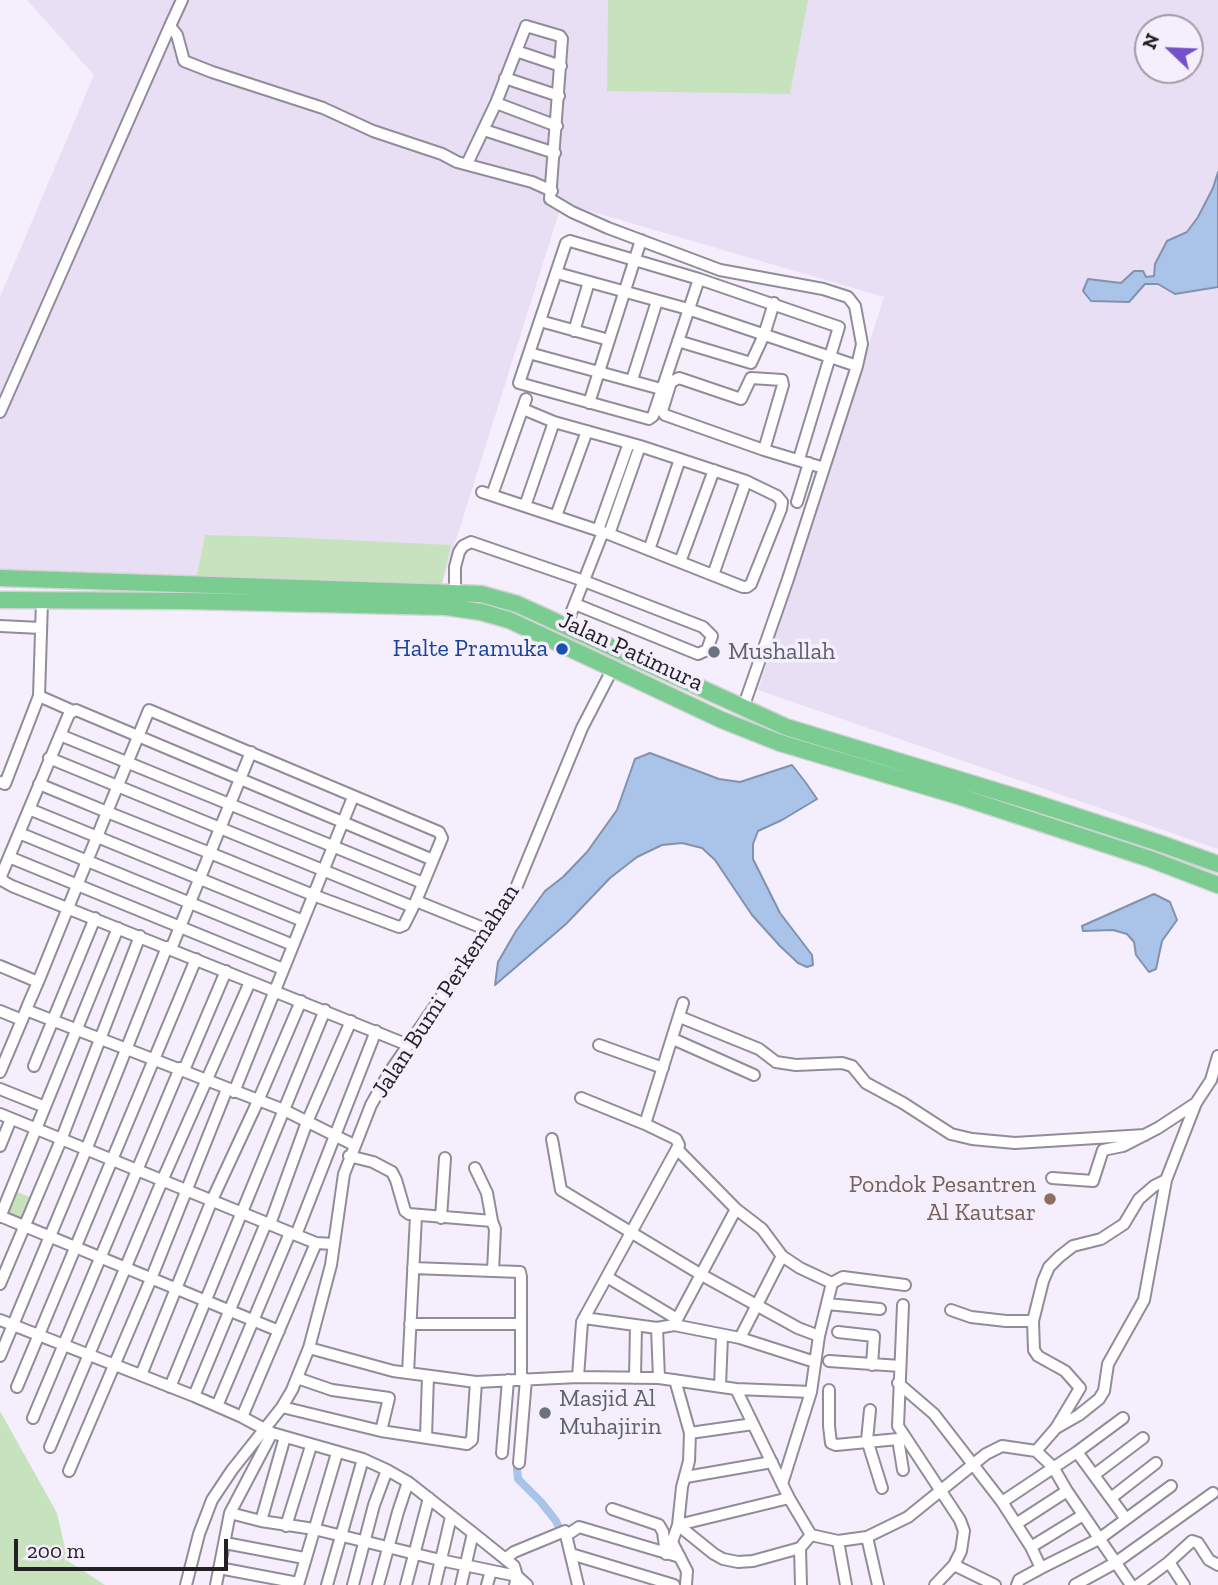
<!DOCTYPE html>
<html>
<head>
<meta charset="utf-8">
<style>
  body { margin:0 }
  #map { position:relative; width:1218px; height:1585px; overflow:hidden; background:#f5eefc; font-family:"Zilla Slab",serif }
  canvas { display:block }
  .north { position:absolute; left:1134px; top:14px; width:70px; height:70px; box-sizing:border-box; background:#f5eefc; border:2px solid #a19ca6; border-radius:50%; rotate:293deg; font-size:19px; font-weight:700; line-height:28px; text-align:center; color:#232126 }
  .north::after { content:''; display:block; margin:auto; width:24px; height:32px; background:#7650ca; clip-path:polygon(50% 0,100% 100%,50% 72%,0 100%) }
  .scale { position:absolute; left:14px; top:1539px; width:214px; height:32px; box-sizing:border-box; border:4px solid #232126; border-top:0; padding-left:9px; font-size:21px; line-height:24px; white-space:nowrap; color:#232126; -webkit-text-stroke:5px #f5eefc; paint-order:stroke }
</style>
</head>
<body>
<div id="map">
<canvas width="1218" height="1585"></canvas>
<div class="north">N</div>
<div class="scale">200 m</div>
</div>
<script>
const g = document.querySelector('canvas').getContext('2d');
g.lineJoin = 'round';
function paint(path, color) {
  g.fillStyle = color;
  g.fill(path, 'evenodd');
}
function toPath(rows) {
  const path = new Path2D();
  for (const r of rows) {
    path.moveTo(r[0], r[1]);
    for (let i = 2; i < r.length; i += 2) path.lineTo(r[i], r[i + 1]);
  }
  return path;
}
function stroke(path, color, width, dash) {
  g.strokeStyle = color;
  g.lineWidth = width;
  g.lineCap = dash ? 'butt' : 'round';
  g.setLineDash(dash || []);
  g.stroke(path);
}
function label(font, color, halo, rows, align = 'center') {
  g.font = font + ' "Zilla Slab",serif';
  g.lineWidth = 7;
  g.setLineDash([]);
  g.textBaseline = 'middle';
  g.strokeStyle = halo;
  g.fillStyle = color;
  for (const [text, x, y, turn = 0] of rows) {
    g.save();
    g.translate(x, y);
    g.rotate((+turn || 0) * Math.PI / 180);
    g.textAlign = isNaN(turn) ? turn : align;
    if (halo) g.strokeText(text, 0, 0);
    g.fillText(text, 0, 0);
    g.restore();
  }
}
paint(toPath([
  [27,0,1218,0,1218,849,758,690,884,297,562,203,440,591,0,575,0,297,94,75],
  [1148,28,1190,28,1190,70,1148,70]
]), '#e9dff4');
paint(toPath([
  [608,0,808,0,790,94,607,91],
  [205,535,285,537,451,545,440,590,196,580],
  [17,1192,30,1197,21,1220,8,1214],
  [0,1411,57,1513,68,1561,105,1585,0,1585]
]), '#c7e3be');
const water = toPath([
  [1218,172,1218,287,1175,294,1158,284,1145,284,1129,302,1091,301,1083,291,1088,279,1121,283,1134,271,1143,271,1146,277,1154,276,1155,264,1167,241,1187,232,1198,217,1213,188,1218,172],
  [650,753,719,779,740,782,792,765,806,783,817,799,782,820,758,831,753,844,753,859,780,913,812,955,813,965,807,967,798,963,780,946,752,915,715,860,702,848,682,843,662,845,637,857,610,878,566,924,495,985,498,962,516,931,545,891,563,877,587,852,617,810,635,759,650,753],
  [1154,894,1170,902,1177,920,1162,941,1156,969,1149,972,1136,955,1134,942,1127,934,1113,930,1083,931,1082,926,1154,894]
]);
paint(water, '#aac3e8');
stroke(water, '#8292ae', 2);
stroke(toPath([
  [517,1469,518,1479,541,1502,556,1521,560,1530]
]), '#aac3e8', 8);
const minor = toPath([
  [170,26,182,0],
  [516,51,561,66],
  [505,78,559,96],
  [496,103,557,126],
  [484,130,555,153],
  [467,164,496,103,526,26,560,36,562,39,550,199,572,212,608,228,720,270,823,289,848,297,855,306,862,344,857,366,788,579,743,708],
  [570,241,699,279,653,416,649,419,519,383,566,243,570,241],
  [557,273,688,309,857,366],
  [699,279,839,327,799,459],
  [540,321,609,340],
  [574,331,589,282],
  [678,341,751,363,764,335,774,303],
  [529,353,661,389],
  [632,380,657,301],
  [589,403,641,240],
  [0,412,170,26,177,35,184,61,212,72,323,108,373,131,442,154,457,162,532,182,552,191],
  [764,450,783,385,782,380,751,378,741,399,679,378,671,382,662,411,665,415,764,450,824,468],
  [482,492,609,534,743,587,747,587,751,584,781,509,782,502,777,496,746,481,640,446,554,422,523,409],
  [492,495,526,399],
  [797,502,809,463],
  [525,506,554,422],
  [556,516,587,431],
  [598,530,629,443],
  [609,534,640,446],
  [649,550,680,459],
  [680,562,714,470],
  [713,575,746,481],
  [455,592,455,567,459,552,463,546,471,542,584,581,703,627,712,636,707,650,698,654,575,604],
  [0,626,41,628],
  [566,626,603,532],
  [39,696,73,711],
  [60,735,423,883],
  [49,758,413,907],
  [0,782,5,784,39,696,42,601],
  [29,809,303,921],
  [19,833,293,945],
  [9,857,283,969],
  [416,901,488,930],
  [171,949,251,752],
  [0,966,38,982],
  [26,1010,284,1110,354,1145],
  [0,1011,22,1020],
  [680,1017,759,1049,776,1062,796,1065,842,1063,852,1066,866,1083,903,1103,951,1134,972,1139,1015,1143,1145,1135],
  [673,1039,754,1075],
  [408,1045,12,886,3,881,1,876,69,714,76,710,433,860],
  [599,1045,663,1068],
  [34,1066,95,918],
  [184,1070,226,971],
  [0,1072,22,1020,28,1005,38,982,87,861,97,837,107,812,149,710,439,832,442,838,416,901,404,925,399,927,313,895,210,853,107,812,39,784],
  [0,1089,45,1107],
  [234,1092,353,797],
  [581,1098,645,1124],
  [0,1114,296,1235,316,1243,334,1244],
  [552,1139,561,1190,700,1274,798,1328,819,1336],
  [0,1146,11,1119],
  [677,1149,736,1209,762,1229,782,1256,800,1268,832,1283,819,1336,811,1392,782,1484],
  [349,1156,373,1162,392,1172,396,1180,405,1211,409,1214,492,1221,487,1193,475,1168],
  [1052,1178,1093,1181,1103,1150,1123,1146,1158,1128,1196,1103,1211,1080,1218,1056],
  [0,1216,279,1331],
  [0,1217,118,928],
  [441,1218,445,1158],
  [492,1221,495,1229,493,1271],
  [270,1224,307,1122,351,1021],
  [296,1235,376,1031],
  [413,1268,520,1272,521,1277,521,1379],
  [607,1277,677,1319],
  [832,1283,843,1277,905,1285],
  [0,1284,61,1140,140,936],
  [827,1304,880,1309],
  [903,1305,898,1426,960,1520,964,1531,961,1551,954,1565,935,1585],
  [951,1310,971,1317,1006,1321,1033,1321],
  [584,1318,657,1328,674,1325,740,1338,815,1362],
  [0,1320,194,1396,242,1417,272,1433],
  [410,1324,520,1324],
  [674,1325,736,1209],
  [657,1328,659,1378],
  [838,1332,874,1336,872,1365],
  [740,1338,782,1256],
  [309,1348,393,1371,476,1382,578,1377,659,1378,736,1389,789,1498,811,1535,838,1541,867,1537,908,1517,986,1454,1002,1446,1036,1451,1053,1467,1067,1491,1131,1585],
  [0,1356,86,1150,167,947],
  [829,1361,900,1366],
  [408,1373,416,1216],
  [141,1375,212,1200,258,1101,301,1001],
  [578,1377,582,1322,679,1145,676,1139,645,1124,683,1003],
  [297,1378,332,1390,389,1398,381,1431],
  [635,1378,636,1325],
  [675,1380,690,1433,689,1461,682,1487,678,1525,672,1542,687,1571,686,1585],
  [898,1383,934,1414,1002,1502],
  [720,1386,722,1336],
  [17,1387,196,959],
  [170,1387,325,1010],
  [736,1389,811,1392],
  [829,1390,829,1426,831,1443,836,1445,898,1439],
  [194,1396,266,1223],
  [217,1406,290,1233],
  [282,1407,381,1431,467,1444,472,1440,476,1382],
  [870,1410,867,1440,882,1488],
  [242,1417,316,1243],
  [33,1418,180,1068],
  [1058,1427,1079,1415,1099,1399,1104,1391,1108,1364,1144,1300,1166,1180,1196,1103],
  [690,1433,753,1424],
  [426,1437,428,1376],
  [902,1437,898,1439,903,1470],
  [50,1447,162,1181,250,982],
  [1036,1451,1056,1428,1080,1388,1065,1371,1038,1356,1034,1350,1033,1321,1043,1281,1049,1267,1059,1257,1073,1246,1101,1239,1124,1224,1139,1199,1154,1186,1166,1180],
  [1077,1452,1126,1519],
  [502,1453,508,1380],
  [519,1463,526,1379],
  [69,1471,151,1279,227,1089],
  [1094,1475,1143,1438],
  [686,1477,772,1462],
  [789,1498,678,1525,714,1554,723,1559,738,1562,753,1561,800,1548,811,1535],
  [1111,1498,1156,1463],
  [612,1509,659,1525,663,1532,666,1554],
  [230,1513,261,1521,314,1529,440,1560,517,1576,527,1585],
  [261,1521,285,1437],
  [1016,1524,1067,1491],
  [286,1526,311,1446],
  [473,1533,514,1566,517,1576,515,1585],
  [567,1535,579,1527,680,1557],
  [867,1537,878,1585],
  [838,1541,846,1585],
  [225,1543,304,1558],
  [1031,1547,1083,1515],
  [800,1548,801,1585],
  [571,1554,674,1585],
  [505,1559,514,1552,565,1531,578,1585],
  [1169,1562,1184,1585],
  [954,1565,995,1585],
  [219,1568,298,1583],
  [1041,1568,1031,1547,1002,1502,1077,1452,1123,1418],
  [186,1585,199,1534,212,1500,232,1470,282,1407,292,1390,309,1348,331,1265,344,1174,371,1105,389,1073,516,888,582,728,613,668],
  [216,1585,230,1513,272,1433,363,1459,387,1470,408,1482,473,1533,461,1585],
  [298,1585,337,1453],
  [327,1585,363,1459],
  [353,1585,374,1505,387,1470],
  [378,1585,398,1512,408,1482],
  [406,1585,429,1498],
  [435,1585,451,1517],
  [487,1585,491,1571],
  [1017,1585,1019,1580,1041,1568,1099,1539,1171,1486],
  [1075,1585,1115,1563,1213,1493],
  [1138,1585,1169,1562,1192,1541,1198,1543,1209,1560,1218,1565]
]);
const highway = toPath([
  [0,578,481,594,517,604,786,727,1026,800,1156,842,1218,864],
  [0,600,188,601,446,607,481,612,509,620,722,720,780,743,958,796,1150,859,1218,885]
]);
stroke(minor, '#928c99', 14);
stroke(highway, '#d3d3d4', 19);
stroke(minor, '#fff', 10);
stroke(highway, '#7bcc90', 16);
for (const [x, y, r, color] of [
  [562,649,7,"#1a4fb4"],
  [714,652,7,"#6b7280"],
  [1050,1199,7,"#8d6e63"],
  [545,1413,7,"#6b7280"]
]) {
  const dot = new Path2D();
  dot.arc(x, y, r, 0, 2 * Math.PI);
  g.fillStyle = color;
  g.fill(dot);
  stroke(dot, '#f5eefc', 2.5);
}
label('24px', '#164399', '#f5eefc', [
  ["Halte Pramuka",548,649]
], 'right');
label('24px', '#232126', '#f5eefc', [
  ["Jalan Patimura",631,652,25],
  ["Jalan Bumi Perkemahan",446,991,-57]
]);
label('24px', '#5b616d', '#f5eefc', [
  ["Mushallah",728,652],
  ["Masjid Al",559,1399],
  ["Muhajirin",559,1427]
], 'left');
label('24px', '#785e54', '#f5eefc', [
  ["Pondok Pesantren",1036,1185],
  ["Al Kautsar",1036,1213]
], 'right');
</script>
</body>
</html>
